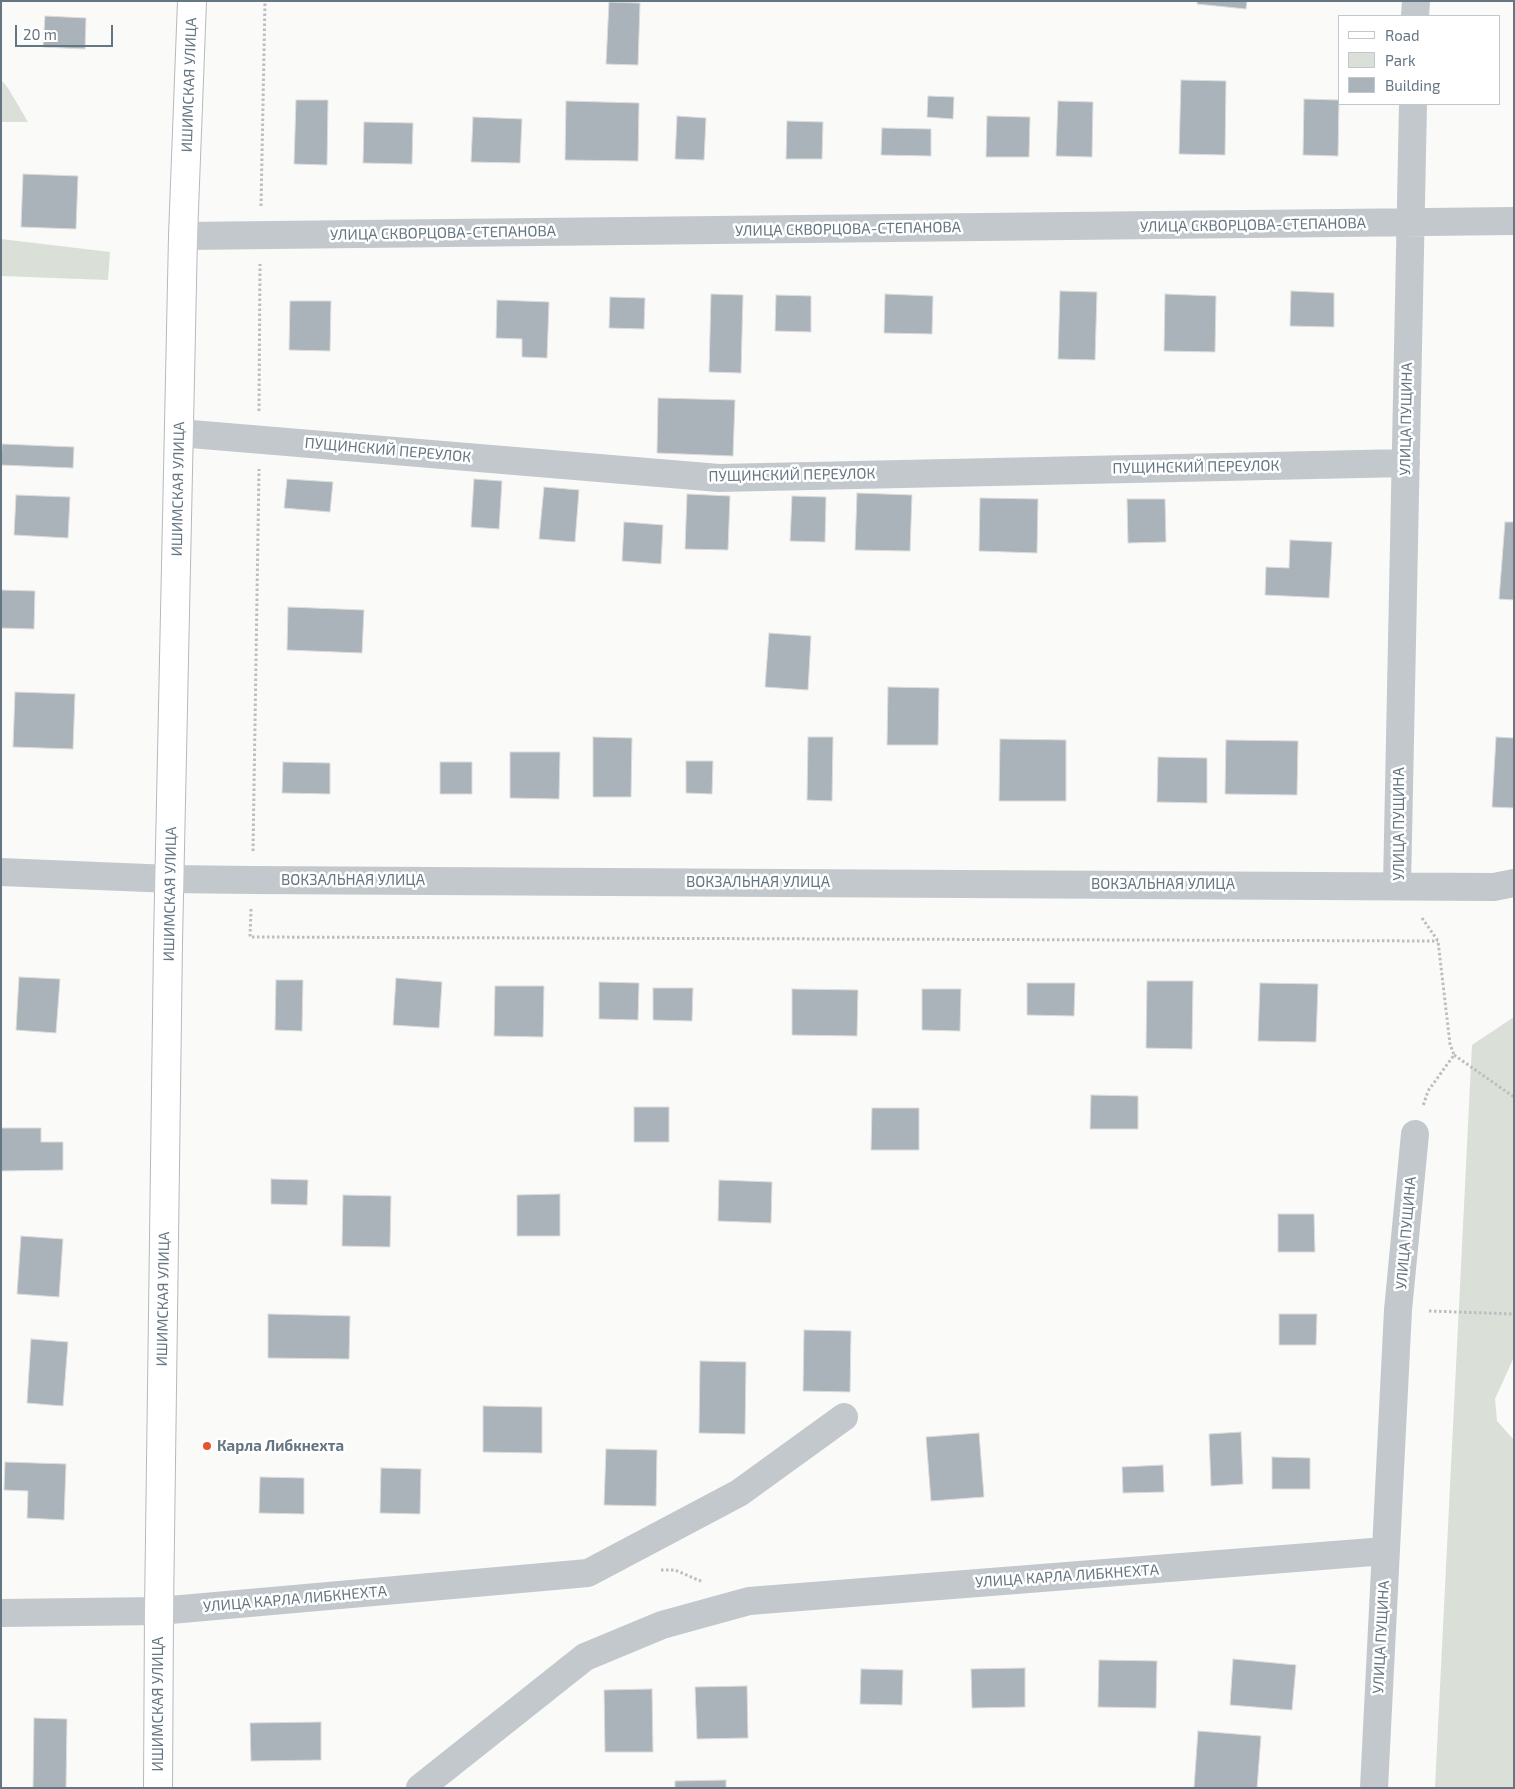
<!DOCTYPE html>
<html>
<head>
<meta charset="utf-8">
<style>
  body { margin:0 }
  #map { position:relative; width:1515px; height:1789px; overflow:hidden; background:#fafaf8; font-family:"Exo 2",sans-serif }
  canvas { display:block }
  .frame { position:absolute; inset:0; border:2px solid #657683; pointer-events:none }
  .legend { position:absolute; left:1338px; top:15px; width:162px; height:90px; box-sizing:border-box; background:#fff; border:1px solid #c1c8cd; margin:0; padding:6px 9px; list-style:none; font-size:15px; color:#657683 }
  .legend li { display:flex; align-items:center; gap:10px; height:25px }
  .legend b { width:25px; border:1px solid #c1c8cd }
  .scale { position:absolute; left:15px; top:25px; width:98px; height:22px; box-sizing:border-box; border:2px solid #657683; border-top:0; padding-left:6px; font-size:15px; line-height:18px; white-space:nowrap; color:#657683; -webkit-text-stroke:4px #fff; paint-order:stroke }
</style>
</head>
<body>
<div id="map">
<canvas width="1515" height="1789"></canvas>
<div class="frame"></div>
<ul class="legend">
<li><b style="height:6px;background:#fff"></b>Road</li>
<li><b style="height:14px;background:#dadfd7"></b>Park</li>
<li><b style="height:14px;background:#aab3b9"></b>Building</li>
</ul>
<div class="scale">20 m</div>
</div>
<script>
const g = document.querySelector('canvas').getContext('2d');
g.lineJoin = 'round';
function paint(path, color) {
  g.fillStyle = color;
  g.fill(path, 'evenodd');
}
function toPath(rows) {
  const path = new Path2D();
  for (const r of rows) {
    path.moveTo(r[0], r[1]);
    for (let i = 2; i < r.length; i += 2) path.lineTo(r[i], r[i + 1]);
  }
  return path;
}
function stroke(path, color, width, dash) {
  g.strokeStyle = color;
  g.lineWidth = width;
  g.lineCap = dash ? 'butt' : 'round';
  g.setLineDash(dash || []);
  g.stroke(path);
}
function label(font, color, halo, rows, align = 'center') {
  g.font = font + ' "Exo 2",sans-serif';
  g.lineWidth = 5;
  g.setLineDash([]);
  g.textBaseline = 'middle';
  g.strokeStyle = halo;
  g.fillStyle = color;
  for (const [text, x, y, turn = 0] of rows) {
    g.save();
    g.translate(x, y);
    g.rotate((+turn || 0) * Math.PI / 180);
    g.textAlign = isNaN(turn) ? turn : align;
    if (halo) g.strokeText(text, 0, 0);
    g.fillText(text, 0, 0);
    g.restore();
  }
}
paint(toPath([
  [1,80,8,88,28,122,1,122],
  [1,239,110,252,108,280,1,276],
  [1514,1017,1514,1357,1495,1399,1497,1421,1514,1440,1514,1788,1435,1788,1472,1045]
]), '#dadfd7');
const building = toPath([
  [1197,1,1247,1,1246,9,1197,4,1197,1],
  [609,2,640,3,638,65,606,64,609,2],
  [45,16,86,18,85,49,43,47,45,16],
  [1181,80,1226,81,1225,155,1179,154,1181,80],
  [928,96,954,97,953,119,927,117,928,96],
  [1304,99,1339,100,1338,156,1303,155,1304,99],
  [296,100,328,100,327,165,294,164,296,100],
  [566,101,639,103,638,161,565,160,566,101],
  [1058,101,1093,102,1092,157,1056,156,1058,101],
  [677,116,706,118,704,160,675,159,677,116],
  [987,116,1030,117,1029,157,986,157,987,116],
  [473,117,522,119,520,163,471,162,473,117],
  [787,121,823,122,822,159,786,159,787,121],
  [364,122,413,123,412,164,363,163,364,122],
  [882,128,931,129,931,156,881,155,882,128],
  [23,174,78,176,76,229,21,227,23,174],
  [1060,291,1097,292,1095,360,1058,359,1060,291],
  [1291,291,1334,293,1334,327,1290,326,1291,291],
  [711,294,743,295,741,373,709,372,711,294],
  [885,294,933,296,932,334,884,333,885,294],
  [1165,294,1216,296,1215,352,1164,351,1165,294],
  [776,295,811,296,811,332,775,331,776,295],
  [610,297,645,298,644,329,609,328,610,297],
  [497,300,549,302,547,358,522,357,522,339,496,338,497,300],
  [290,301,331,301,330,351,289,350,290,301],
  [658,398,735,400,733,456,657,453,658,398],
  [2,444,74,447,73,468,1,465,2,444],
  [287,479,333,482,330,512,284,508,287,479],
  [474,479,502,481,499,529,471,527,474,479],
  [544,487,579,490,575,542,539,539,544,487],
  [857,493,912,495,910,551,855,550,857,493],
  [687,494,730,496,728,550,685,549,687,494],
  [16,495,70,497,68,538,14,535,16,495],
  [792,496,826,497,825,542,790,541,792,496],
  [980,498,1038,499,1037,553,979,551,980,498],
  [1127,499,1165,499,1166,542,1128,543,1127,499],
  [624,522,663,525,661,564,622,561,624,522],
  [1505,522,1514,522,1514,600,1499,599,1505,522],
  [1290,540,1332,542,1329,598,1265,595,1266,567,1289,568,1290,540],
  [1,590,35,591,34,629,1,628,1,590],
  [288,607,364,610,362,653,287,650,288,607],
  [769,633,811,636,808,690,765,687,769,633],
  [888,687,939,688,938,745,887,745,888,687],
  [15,692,75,694,73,749,13,747,15,692],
  [593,737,632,738,631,797,593,797,593,737],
  [808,737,833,737,832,801,807,800,808,737],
  [1496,737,1514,738,1514,808,1492,807,1496,737],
  [1000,739,1066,740,1066,801,999,801,1000,739],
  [1226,740,1298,741,1297,795,1225,794,1226,740],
  [510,752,560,752,559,799,510,798,510,752],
  [1158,757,1207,758,1207,803,1157,802,1158,757],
  [686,761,713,761,712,794,686,793,686,761],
  [283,762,330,763,330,794,282,793,283,762],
  [440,762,472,762,472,794,440,794,440,762],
  [19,977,60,979,56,1033,16,1030,19,977],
  [396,978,442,982,439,1028,393,1025,396,978],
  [276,980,303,980,302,1031,275,1030,276,980],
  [1147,981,1193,981,1192,1049,1146,1048,1147,981],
  [599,982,639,983,638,1020,599,1019,599,982],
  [1027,983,1075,983,1074,1016,1027,1015,1027,983],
  [1260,983,1318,984,1316,1042,1258,1041,1260,983],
  [495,986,544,986,543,1037,494,1036,495,986],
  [653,988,693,988,692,1021,653,1020,653,988],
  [792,989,858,990,857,1036,792,1035,792,989],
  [922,989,961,989,960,1031,922,1030,922,989],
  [1091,1095,1138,1096,1138,1129,1090,1129,1091,1095],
  [634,1107,669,1107,669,1142,634,1142,634,1107],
  [872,1108,919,1108,919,1150,871,1150,872,1108],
  [1,1128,41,1128,41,1142,63,1142,63,1170,1,1171,1,1128],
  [271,1179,308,1180,307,1205,271,1204,271,1179],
  [719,1180,772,1182,771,1223,718,1221,719,1180],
  [560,1194,560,1236,517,1236,517,1195,560,1194],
  [343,1195,391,1196,390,1247,342,1246,343,1195],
  [1278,1214,1314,1214,1315,1252,1278,1252,1278,1214],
  [21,1236,63,1239,59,1297,17,1294,21,1236],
  [268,1314,350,1316,349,1359,268,1358,268,1314],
  [1279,1314,1317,1314,1316,1345,1279,1345,1279,1314],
  [804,1330,851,1331,850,1392,803,1391,804,1330],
  [31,1339,68,1342,63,1406,27,1403,31,1339],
  [700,1361,746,1362,745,1434,699,1433,700,1361],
  [483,1406,542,1407,542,1453,483,1452,483,1406],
  [1241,1432,1243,1484,1211,1486,1209,1434,1241,1432],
  [979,1433,984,1497,931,1501,926,1437,979,1433],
  [606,1449,657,1450,656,1506,604,1505,606,1449],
  [1272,1457,1310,1458,1310,1489,1272,1489,1272,1457],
  [5,1462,66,1464,64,1520,27,1518,28,1491,4,1490,5,1462],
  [1163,1465,1164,1492,1123,1493,1122,1467,1163,1465],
  [381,1468,421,1469,420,1514,380,1513,381,1468],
  [260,1477,304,1478,304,1514,259,1513,260,1477],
  [1233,1659,1296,1665,1292,1710,1230,1705,1233,1659],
  [1099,1660,1157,1661,1156,1708,1098,1707,1099,1660],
  [1025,1668,1025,1707,972,1708,971,1669,1025,1668],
  [861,1669,903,1670,902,1705,860,1704,861,1669],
  [747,1686,748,1738,697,1739,695,1687,747,1686],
  [652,1689,653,1752,605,1752,604,1690,652,1689],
  [34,1718,67,1719,66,1788,33,1788,34,1718],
  [321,1722,321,1760,251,1761,250,1723,321,1722],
  [1198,1731,1261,1736,1257,1788,1194,1788,1198,1731],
  [726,1780,726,1788,675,1788,675,1781,726,1780]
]);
paint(building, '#aab3b9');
stroke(building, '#dcdcda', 1);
const secondary = toPath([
  [158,1788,159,1611,168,942,183,236,192,1]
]);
stroke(secondary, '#b3babf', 30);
stroke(toPath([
  [261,206,265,1],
  [259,411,260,264],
  [253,851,259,469],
  [251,909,250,937,1438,941],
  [1422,918,1438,941,1450,1044,1454,1055,1428,1091,1423,1106],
  [1454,1055,1514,1097],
  [1429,1311,1514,1314],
  [661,1570,675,1570,703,1582]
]), '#bbbfc2', 3, [2.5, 2.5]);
stroke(toPath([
  [1415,16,1416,1],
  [183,236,1514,221],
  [179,433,719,478,1406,463],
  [1,872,171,879,253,880,1494,887,1514,883],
  [1397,885,1413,104],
  [1,1613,159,1611,588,1573,739,1493,844,1417],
  [420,1788,585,1657,662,1625,749,1601,1385,1551],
  [1374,1788,1398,1310,1415,1134]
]), '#c3c8cc', 28);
stroke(secondary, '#fff', 28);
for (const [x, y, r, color] of [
  [207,1446,5,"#e4572e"]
]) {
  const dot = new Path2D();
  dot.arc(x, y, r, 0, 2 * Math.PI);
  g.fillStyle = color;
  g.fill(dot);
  stroke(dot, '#fff', 2);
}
label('15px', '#657683', '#fff', [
  ["ИШИМСКАЯ УЛИЦА",189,85,-88],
  ["УЛИЦА СКВОРЦОВА-СТЕПАНОВА",1253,225,-1],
  ["УЛИЦА СКВОРЦОВА-СТЕПАНОВА",848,229,-1],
  ["УЛИЦА СКВОРЦОВА-СТЕПАНОВА",443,233,-1],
  ["УЛИЦА ПУЩИНА",1406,419,-89],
  ["ПУЩИНСКИЙ ПЕРЕУЛОК",388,450,5],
  ["ПУЩИНСКИЙ ПЕРЕУЛОК",1196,467,-1],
  ["ПУЩИНСКИЙ ПЕРЕУЛОК",792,475,-1],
  ["ИШИМСКАЯ УЛИЦА",178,489,-89],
  ["УЛИЦА ПУЩИНА",1399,824,-90],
  ["ВОКЗАЛЬНАЯ УЛИЦА",353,880],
  ["ВОКЗАЛЬНАЯ УЛИЦА",758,882],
  ["ВОКЗАЛЬНАЯ УЛИЦА",1163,884],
  ["ИШИМСКАЯ УЛИЦА",170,894,-89],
  ["УЛИЦА ПУЩИНА",1406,1233,-85],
  ["ИШИМСКАЯ УЛИЦА",163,1299,-89],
  ["УЛИЦА КАРЛА ЛИБКНЕХТА",1067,1576,-4],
  ["УЛИЦА КАРЛА ЛИБКНЕХТА",295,1599,-5],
  ["УЛИЦА ПУЩИНА",1381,1637,-87],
  ["ИШИМСКАЯ УЛИЦА",158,1704,-90]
]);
label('bold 15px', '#657683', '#fff', [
  ["Карла Либкнехта",217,1446]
], 'left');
</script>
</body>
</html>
